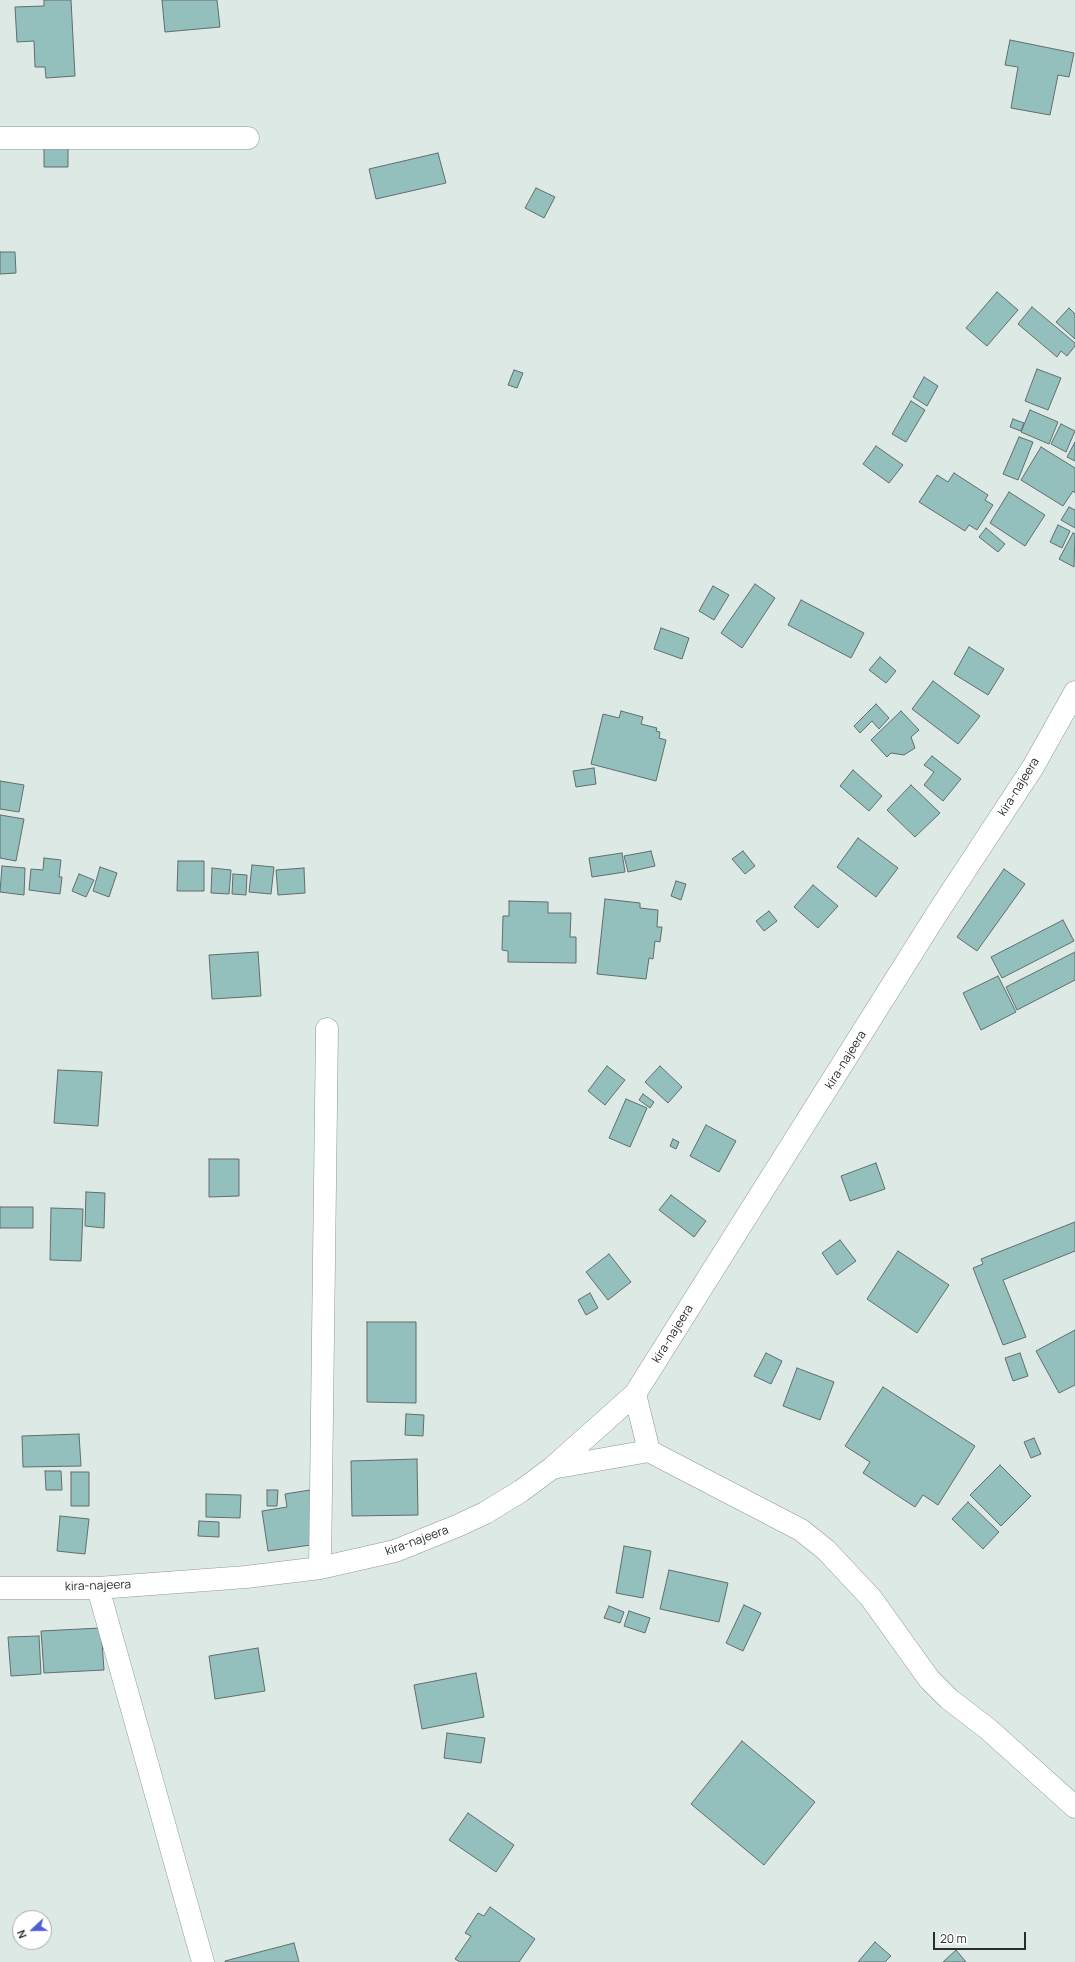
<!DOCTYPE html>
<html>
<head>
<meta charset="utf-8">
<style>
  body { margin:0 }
  #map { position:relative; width:1075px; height:1962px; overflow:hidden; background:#dde9e4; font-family:Manrope,sans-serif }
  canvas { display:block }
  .north { position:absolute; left:12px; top:1910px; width:40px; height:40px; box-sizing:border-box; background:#fff; border:1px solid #a9abab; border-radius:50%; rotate:248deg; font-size:11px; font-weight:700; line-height:16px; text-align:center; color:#292d2c }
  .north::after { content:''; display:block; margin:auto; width:14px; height:18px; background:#515fd5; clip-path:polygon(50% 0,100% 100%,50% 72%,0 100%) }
  .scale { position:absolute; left:933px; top:1932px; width:93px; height:18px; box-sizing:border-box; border:2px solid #292d2c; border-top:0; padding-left:5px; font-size:12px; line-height:14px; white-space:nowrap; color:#292d2c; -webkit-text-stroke:3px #fff; paint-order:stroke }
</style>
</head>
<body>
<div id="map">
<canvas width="1075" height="1962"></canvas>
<div class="north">N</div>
<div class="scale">20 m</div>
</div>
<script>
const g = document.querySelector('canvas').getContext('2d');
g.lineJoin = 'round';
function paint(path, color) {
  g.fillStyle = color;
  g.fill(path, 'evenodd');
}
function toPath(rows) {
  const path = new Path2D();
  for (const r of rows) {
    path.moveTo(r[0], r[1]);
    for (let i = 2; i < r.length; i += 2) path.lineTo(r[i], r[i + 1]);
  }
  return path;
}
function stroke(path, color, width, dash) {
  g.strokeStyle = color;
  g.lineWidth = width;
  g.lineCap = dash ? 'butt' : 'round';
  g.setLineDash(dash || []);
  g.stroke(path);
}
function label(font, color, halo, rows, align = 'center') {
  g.font = font + ' Manrope,sans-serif';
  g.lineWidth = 3;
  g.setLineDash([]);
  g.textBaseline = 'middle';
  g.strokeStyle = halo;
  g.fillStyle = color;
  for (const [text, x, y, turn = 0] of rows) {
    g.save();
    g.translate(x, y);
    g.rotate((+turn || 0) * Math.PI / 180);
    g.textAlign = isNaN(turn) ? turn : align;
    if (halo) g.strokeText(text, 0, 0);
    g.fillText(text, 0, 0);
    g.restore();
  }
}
const building = toPath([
  [44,0,71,0,75,76,46,78,45,67,35,67,34,41,17,42,15,7,44,6,44,0],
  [162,0,217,0,220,27,165,32,162,0],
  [1010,40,1074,53,1069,77,1058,75,1050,115,1011,108,1018,67,1005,65,1010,40],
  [68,141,68,167,44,167,44,142,68,141],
  [438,153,446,183,376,199,369,169,438,153],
  [536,188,555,197,544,218,525,208,536,188],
  [0,252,15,252,16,273,0,274,0,252],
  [997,292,1018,310,987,346,966,328,997,292],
  [1032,307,1075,343,1075,346,1067,356,1061,351,1057,357,1018,324,1032,307],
  [1069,308,1075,314,1075,339,1056,322,1069,308],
  [1037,369,1061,378,1048,410,1025,401,1037,369],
  [514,370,523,373,517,388,508,385,514,370],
  [924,377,938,386,927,406,913,397,924,377],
  [911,401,925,410,906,442,892,434,911,401],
  [1030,410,1058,422,1049,444,1021,432,1030,410],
  [1013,419,1024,423,1021,431,1010,427,1013,419],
  [1061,424,1075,431,1066,452,1051,444,1061,424],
  [1019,437,1033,442,1018,480,1003,474,1019,437],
  [1075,442,1075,461,1067,457,1075,442],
  [876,446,903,465,889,483,863,464,876,446],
  [1041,447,1075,468,1075,493,1073,491,1063,506,1021,480,1041,447],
  [954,473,988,495,985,500,993,505,977,530,969,525,965,531,919,502,937,475,948,482,954,473],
  [1009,492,1045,515,1025,546,990,523,1009,492],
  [1069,507,1075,510,1075,528,1061,520,1069,507],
  [1058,525,1070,531,1062,548,1050,542,1058,525],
  [986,528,1005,544,998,552,979,537,986,528],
  [1073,533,1075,534,1074,567,1059,559,1073,533],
  [755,584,775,598,742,648,721,633,755,584],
  [713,586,729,595,714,620,699,611,713,586],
  [801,600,864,633,851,658,788,625,801,600],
  [661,628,689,638,682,659,654,649,661,628],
  [969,647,1004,669,988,695,954,674,969,647],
  [880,657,896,671,886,683,869,670,880,657],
  [933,681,980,716,958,744,912,709,933,681],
  [876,704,889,718,879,729,872,721,860,733,854,726,876,704],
  [621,711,643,717,641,724,657,728,656,731,660,732,659,738,666,740,656,781,591,764,603,714,619,718,621,711],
  [901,711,919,730,911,737,915,748,904,755,891,753,887,757,871,740,901,711],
  [932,756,961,779,943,801,924,785,934,772,924,765,932,756],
  [594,768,596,784,576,787,573,771,594,768],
  [853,770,882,796,869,811,840,786,853,770],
  [0,781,24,785,19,812,0,809,0,781],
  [911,785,940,813,915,837,887,810,911,785],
  [0,815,24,819,16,861,0,858,0,815],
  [858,838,898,868,876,897,837,867,858,838],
  [651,851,655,866,628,872,624,856,651,851],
  [743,851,755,866,745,874,732,859,743,851],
  [622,853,625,872,592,877,589,858,622,853],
  [44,858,61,860,59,877,62,877,60,894,29,890,31,869,43,870,44,858],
  [178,861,204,861,204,891,177,891,178,861],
  [252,865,274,867,271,894,249,892,252,865],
  [2,866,25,868,24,895,0,892,2,866],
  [100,867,117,873,109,897,93,891,100,867],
  [212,868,231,870,229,894,211,893,212,868],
  [304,868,305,893,278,895,276,870,304,868],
  [1004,869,1025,884,977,951,957,937,1004,869],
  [79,874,94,880,86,897,72,891,79,874],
  [233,874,247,875,246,895,232,894,233,874],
  [676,881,686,884,681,900,671,896,676,881],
  [813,885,838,906,818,928,794,907,813,885],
  [605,899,640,903,640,908,658,910,657,927,662,927,660,942,655,941,653,959,649,958,646,979,597,974,605,899],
  [509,901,548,902,548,913,571,913,570,937,576,937,576,963,508,962,508,951,502,950,503,916,509,916,509,901],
  [769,911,777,921,764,931,756,921,769,911],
  [1063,920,1074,941,1002,978,991,957,1063,920],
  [258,952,261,996,212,999,209,955,258,952],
  [1075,952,1075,980,1017,1010,1006,987,1075,952],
  [998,976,1016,1012,981,1030,963,993,998,976],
  [607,1066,625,1080,605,1105,588,1091,607,1066],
  [660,1066,682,1087,668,1103,645,1082,660,1066],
  [58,1070,102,1072,98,1126,54,1123,58,1070],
  [643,1094,654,1102,650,1108,639,1100,643,1094],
  [626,1099,647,1108,630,1147,609,1138,626,1099],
  [706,1125,736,1141,719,1172,690,1156,706,1125],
  [673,1139,679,1142,676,1149,670,1146,673,1139],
  [209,1159,239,1159,239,1196,209,1197,209,1159],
  [876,1163,885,1189,850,1201,841,1176,876,1163],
  [86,1192,105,1193,104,1228,85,1226,86,1192],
  [671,1195,706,1221,694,1237,659,1210,671,1195],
  [0,1207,33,1207,33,1228,0,1228,0,1207],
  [51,1208,83,1209,81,1261,50,1260,51,1208],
  [1075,1222,1075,1251,1003,1280,1026,1337,1003,1345,973,1268,983,1264,981,1259,1075,1222],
  [840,1240,856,1261,837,1275,822,1253,840,1240],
  [898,1251,949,1285,917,1333,867,1299,898,1251],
  [609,1254,631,1282,608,1300,586,1272,609,1254],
  [590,1293,598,1308,586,1315,578,1300,590,1293],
  [367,1322,416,1322,416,1403,367,1402,367,1322],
  [1075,1330,1075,1385,1059,1393,1036,1351,1075,1330],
  [766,1353,782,1361,771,1384,754,1376,766,1353],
  [1020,1353,1028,1376,1013,1381,1005,1358,1020,1353],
  [797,1368,834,1382,820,1420,783,1406,797,1368],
  [883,1387,975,1446,938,1505,923,1495,915,1507,863,1473,870,1462,845,1446,883,1387],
  [406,1414,424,1415,423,1436,405,1435,406,1414],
  [79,1434,81,1466,23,1467,22,1436,79,1434],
  [1034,1438,1041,1454,1031,1458,1024,1442,1034,1438],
  [417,1459,418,1515,352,1516,351,1461,417,1459],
  [1000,1465,1031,1496,1001,1526,970,1495,1000,1465],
  [45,1471,61,1471,62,1490,46,1490,45,1471],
  [71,1472,89,1472,89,1506,71,1506,71,1472],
  [267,1490,278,1490,277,1506,267,1506,267,1490],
  [310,1490,318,1544,268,1551,262,1511,287,1507,285,1494,310,1490],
  [206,1494,241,1495,240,1518,206,1517,206,1494],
  [968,1502,999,1532,983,1549,952,1519,968,1502],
  [60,1516,89,1519,85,1554,57,1551,60,1516],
  [199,1521,219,1522,219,1537,198,1536,199,1521],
  [624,1546,651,1551,643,1598,616,1593,624,1546],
  [669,1570,728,1583,719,1622,660,1609,669,1570],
  [744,1605,761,1613,743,1651,726,1643,744,1605],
  [609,1606,624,1612,620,1623,604,1618,609,1606],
  [629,1611,650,1618,645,1633,624,1626,629,1611],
  [101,1628,104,1670,44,1673,41,1631,101,1628],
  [39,1636,41,1674,11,1676,8,1637,39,1636],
  [258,1648,265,1691,215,1699,209,1656,258,1648],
  [476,1673,484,1717,422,1729,414,1685,476,1673],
  [447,1733,485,1738,481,1763,444,1758,447,1733],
  [742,1741,815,1802,764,1865,691,1804,742,1741],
  [468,1813,514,1845,496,1872,449,1840,468,1813],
  [490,1907,535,1939,519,1962,460,1962,455,1959,471,1936,465,1933,478,1913,484,1916,490,1907],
  [875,1942,891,1956,885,1962,858,1962,875,1942],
  [294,1943,299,1962,225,1962,225,1961,294,1943],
  [956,1950,966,1962,943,1962,956,1950]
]);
paint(building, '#93bfbd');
stroke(building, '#626d6c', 1);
const minor = toPath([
  [0,138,248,138],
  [635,1394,649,1451],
  [552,1468,649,1451,801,1530,826,1550,871,1598,929,1679,949,1699,988,1729,1075,1807],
  [320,1568,327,1029],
  [0,1588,98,1588,246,1577,320,1568,395,1551,457,1526,485,1513,521,1491,552,1468,635,1394,936,915,1033,767,1075,692],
  [98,1588,203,1962]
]);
stroke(minor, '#8e9995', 23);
stroke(minor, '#fff', 22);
label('12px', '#292d2c', '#fff', [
  ["kira-najeera",1019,787,-58],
  ["kira-najeera",846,1060,-58],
  ["kira-najeera",673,1334,-58],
  ["kira-najeera",417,1541,-20],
  ["kira-najeera",98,1586,-2]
]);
</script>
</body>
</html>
